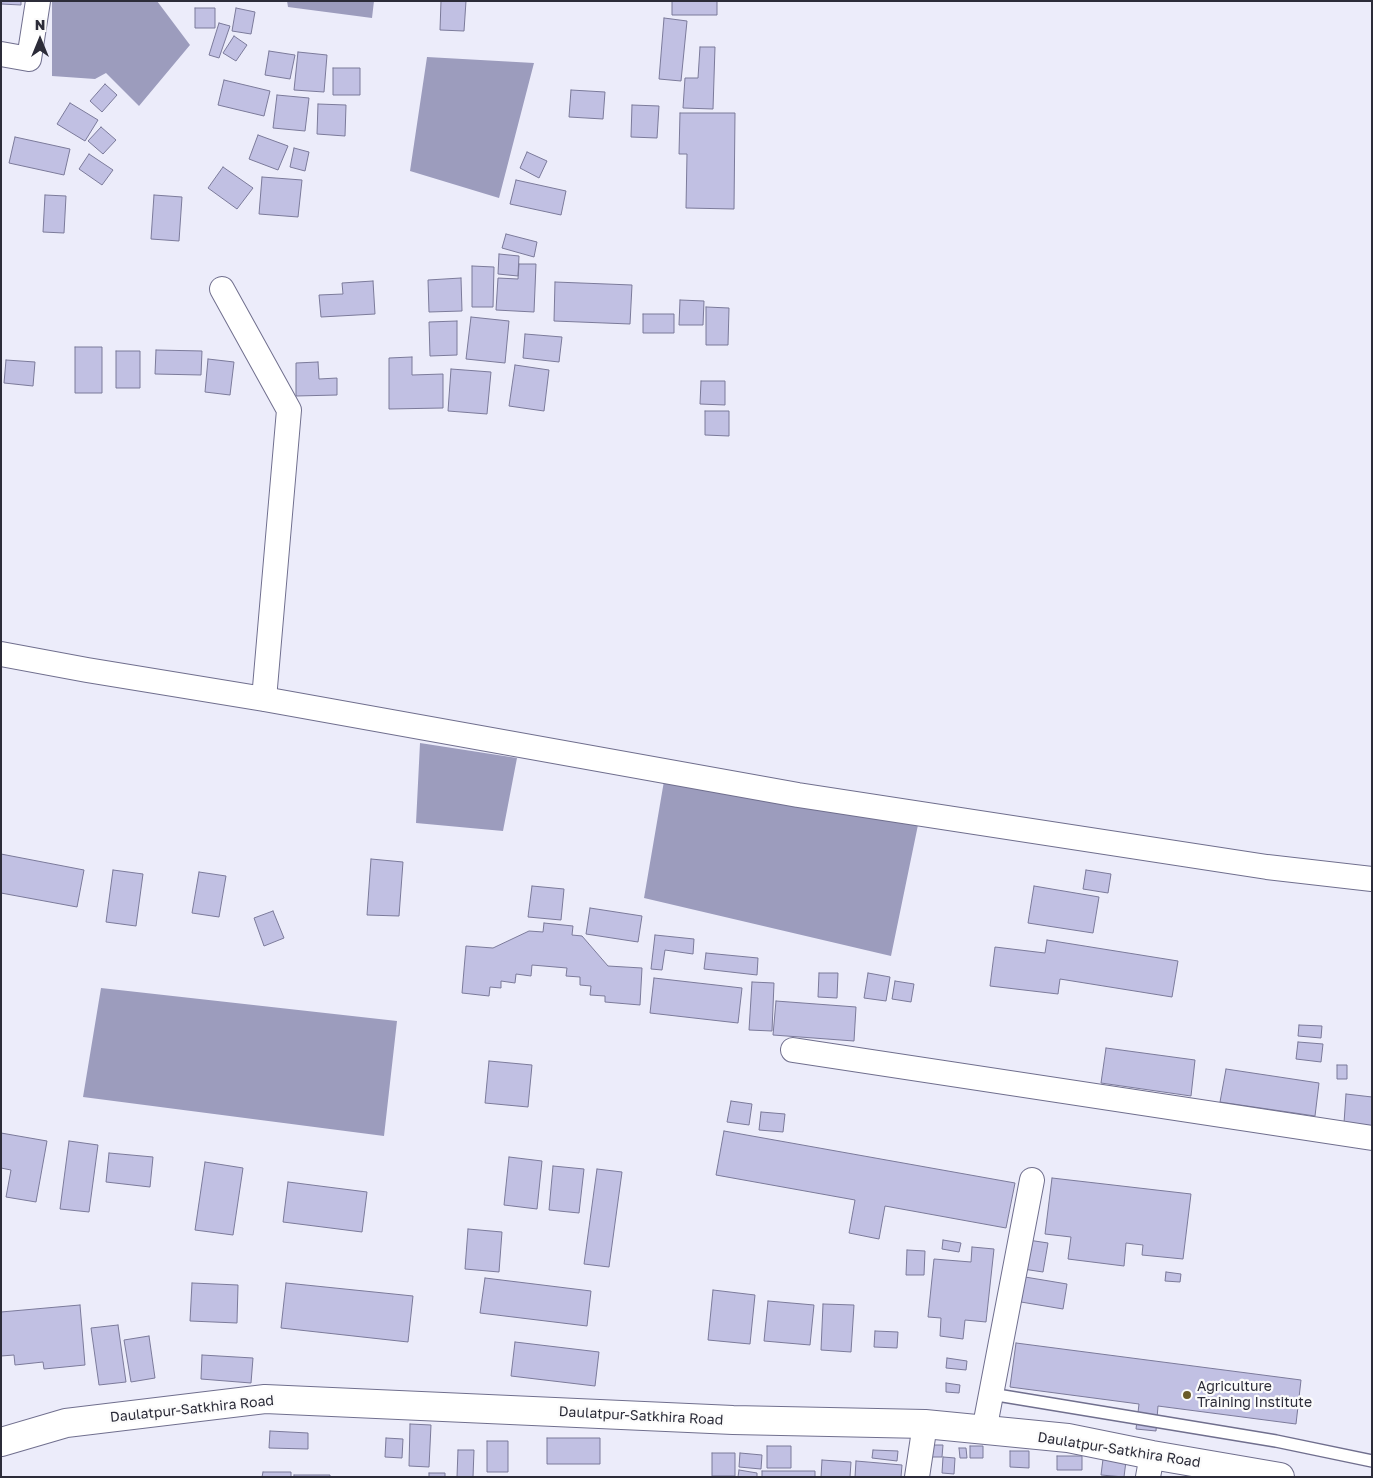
<!DOCTYPE html>
<html>
<head>
<meta charset="utf-8">
<style>
  body { margin:0 }
  #map { position:relative; width:1373px; height:1478px; overflow:hidden; background:#ececfa; font-family:"Golos Text",sans-serif }
  canvas { display:block }
  .frame { position:absolute; inset:0; border:2px solid #2c2c39; pointer-events:none }
  .north { position:absolute; left:15px; top:15px; width:50px; height:50px; -webkit-text-stroke:4px #fbfbfb; paint-order:stroke; rotate:0deg; font-size:14px; font-weight:700; line-height:20px; text-align:center; color:#2c2c39 }
  .north::after { content:''; display:block; margin:auto; width:18px; height:22px; background:#2c2c39; clip-path:polygon(50% 0,100% 100%,50% 72%,0 100%) }
</style>
</head>
<body>
<div id="map">
<canvas width="1373" height="1478"></canvas>
<div class="frame"></div>
<div class="north">N</div>
</div>
<script>
const g = document.querySelector('canvas').getContext('2d');
g.lineJoin = 'round';
function paint(path, color) {
  g.fillStyle = color;
  g.fill(path, 'evenodd');
}
function toPath(rows) {
  const path = new Path2D();
  for (const r of rows) {
    path.moveTo(r[0], r[1]);
    for (let i = 2; i < r.length; i += 2) path.lineTo(r[i], r[i + 1]);
  }
  return path;
}
function stroke(path, color, width, dash) {
  g.strokeStyle = color;
  g.lineWidth = width;
  g.lineCap = dash ? 'butt' : 'round';
  g.setLineDash(dash || []);
  g.stroke(path);
}
function label(font, color, halo, rows, align = 'center') {
  g.font = font + ' "Golos Text",sans-serif';
  g.lineWidth = 4.5;
  g.setLineDash([]);
  g.textBaseline = 'middle';
  g.strokeStyle = halo;
  g.fillStyle = color;
  for (const [text, x, y, turn = 0] of rows) {
    g.save();
    g.translate(x, y);
    g.rotate((+turn || 0) * Math.PI / 180);
    g.textAlign = isNaN(turn) ? turn : align;
    if (halo) g.strokeText(text, 0, 0);
    g.fillText(text, 0, 0);
    g.restore();
  }
}
paint(toPath([
  [52,1,157,1,190,45,139,106,106,73,95,79,52,76],
  [287,1,374,1,372,18,288,7],
  [427,57,534,63,499,198,410,171],
  [420,743,517,758,503,831,416,823],
  [664,781,919,820,891,956,644,898],
  [101,988,397,1021,384,1136,83,1097]
]), '#9c9cbd');
const building = toPath([
  [1,1,21,1,21,5,1,4,1,1],
  [441,1,466,1,464,31,440,30,441,1],
  [672,1,717,1,717,15,672,15,672,1],
  [195,8,215,8,215,28,195,28,195,8],
  [236,8,255,12,251,34,232,31,236,8],
  [664,18,687,21,681,81,659,79,664,18],
  [219,23,230,26,219,58,209,55,219,23],
  [234,36,247,45,236,61,223,53,234,36],
  [700,47,715,47,713,109,683,108,685,78,698,78,700,47],
  [269,51,295,55,290,79,265,75,269,51],
  [298,52,327,55,324,92,294,90,298,52],
  [333,68,360,68,360,95,333,95,333,68],
  [224,80,270,91,264,116,218,105,224,80],
  [105,84,117,95,102,112,90,101,105,84],
  [571,90,605,92,603,119,569,117,571,90],
  [277,95,309,98,305,131,273,128,277,95],
  [70,103,98,120,85,141,57,124,70,103],
  [318,104,346,105,345,136,317,134,318,104],
  [632,105,659,106,657,138,631,137,632,105],
  [680,113,735,113,734,209,686,208,687,154,679,154,680,113],
  [101,127,116,140,103,154,88,141,101,127],
  [258,135,288,146,278,170,249,159,258,135],
  [15,137,70,149,64,175,9,163,15,137],
  [294,148,309,152,305,171,290,167,294,148],
  [527,152,547,161,539,178,520,168,527,152],
  [89,154,113,170,102,185,79,169,89,154],
  [223,167,253,188,237,209,208,188,223,167],
  [262,177,302,180,298,217,259,214,262,177],
  [516,180,566,191,561,215,510,204,516,180],
  [45,195,66,196,64,233,43,232,45,195],
  [154,195,182,197,179,241,151,239,154,195],
  [506,234,537,242,534,257,502,248,506,234],
  [499,254,519,256,518,276,498,274,499,254],
  [519,264,536,264,534,312,496,310,498,278,518,279,519,264],
  [472,266,494,267,493,307,472,307,472,266],
  [461,278,462,311,429,312,428,280,461,278],
  [373,281,375,314,321,317,319,295,343,294,342,283,373,281],
  [555,282,632,285,630,324,554,321,555,282],
  [680,300,704,301,703,325,679,325,680,300],
  [706,307,729,308,728,345,706,345,706,307],
  [643,314,674,314,674,333,643,333,643,314],
  [471,317,509,321,505,363,466,359,471,317],
  [457,321,457,355,430,356,429,322,457,321],
  [525,334,562,337,559,362,523,358,525,334],
  [75,347,102,347,102,393,75,393,75,347],
  [156,350,202,351,201,375,155,374,156,350],
  [116,351,140,351,140,388,116,388,116,351],
  [412,357,412,375,443,374,443,408,389,409,389,358,412,357],
  [208,359,234,362,230,395,205,392,208,359],
  [6,360,35,362,33,386,4,383,6,360],
  [318,362,319,379,337,378,337,395,296,396,296,363,318,362],
  [515,365,549,370,544,411,509,406,515,365],
  [451,369,491,372,487,414,448,411,451,369],
  [701,381,725,381,725,405,700,404,701,381],
  [705,411,729,411,729,436,705,435,705,411],
  [1,854,84,870,77,907,1,893,1,854],
  [371,859,403,862,399,916,367,915,371,859],
  [113,870,143,874,136,926,106,922,113,870],
  [1086,870,1111,874,1108,893,1083,889,1086,870],
  [199,872,226,876,219,917,192,913,199,872],
  [532,886,564,889,561,920,528,917,532,886],
  [1034,886,1099,897,1093,933,1028,923,1034,886],
  [590,908,642,916,638,942,586,934,590,908],
  [273,911,284,938,264,946,254,918,273,911],
  [544,923,573,926,572,935,582,936,608,966,642,968,640,1005,605,1002,605,996,590,995,591,986,580,985,580,977,566,976,567,968,532,965,531,976,516,974,515,983,501,981,501,988,490,987,489,996,462,993,466,946,493,948,529,931,543,932,544,923],
  [655,935,694,939,693,954,665,950,662,970,651,969,655,935],
  [1047,940,1178,961,1172,997,1060,979,1058,994,990,986,995,947,1045,953,1047,940],
  [706,953,758,958,757,975,704,969,706,953],
  [819,973,838,973,837,998,818,997,819,973],
  [868,973,890,977,886,1001,864,998,868,973],
  [654,978,742,988,738,1023,650,1013,654,978],
  [895,981,914,984,911,1002,892,999,895,981],
  [752,982,774,983,772,1031,749,1030,752,982],
  [776,1001,856,1007,854,1041,773,1035,776,1001],
  [1299,1025,1322,1026,1321,1038,1298,1036,1299,1025],
  [1298,1042,1323,1044,1321,1062,1296,1059,1298,1042],
  [1106,1048,1195,1060,1191,1096,1101,1083,1106,1048],
  [489,1061,532,1065,528,1107,485,1103,489,1061],
  [1337,1065,1347,1065,1347,1079,1337,1079,1337,1065],
  [1226,1069,1319,1083,1315,1116,1220,1102,1226,1069],
  [1346,1094,1372,1097,1372,1126,1344,1123,1346,1094],
  [731,1101,752,1104,749,1125,727,1122,731,1101],
  [761,1112,785,1114,783,1132,759,1130,761,1112],
  [724,1131,1015,1183,1006,1228,885,1206,879,1239,849,1233,855,1200,716,1175,724,1131],
  [1,1133,47,1141,36,1202,6,1197,11,1170,1,1168,1,1133],
  [69,1141,98,1145,89,1212,60,1209,69,1141],
  [109,1153,153,1157,150,1187,106,1182,109,1153],
  [509,1157,542,1161,537,1209,504,1205,509,1157],
  [205,1162,243,1168,233,1235,195,1230,205,1162],
  [553,1166,584,1169,579,1213,549,1210,553,1166],
  [597,1169,622,1172,609,1267,584,1264,597,1169],
  [1052,1178,1191,1194,1183,1259,1142,1255,1143,1245,1126,1243,1124,1266,1068,1259,1071,1237,1045,1234,1052,1178],
  [288,1182,367,1192,362,1232,283,1222,288,1182],
  [468,1229,502,1232,499,1272,465,1269,468,1229],
  [943,1240,961,1243,959,1252,942,1249,943,1240],
  [1028,1240,1048,1243,1043,1272,1023,1269,1028,1240],
  [972,1247,994,1249,986,1322,965,1320,963,1339,940,1336,941,1318,928,1317,934,1259,971,1262,972,1247],
  [907,1250,925,1251,924,1275,906,1275,907,1250],
  [1166,1272,1181,1274,1180,1282,1165,1281,1166,1272],
  [1025,1277,1067,1284,1063,1309,1021,1302,1025,1277],
  [485,1278,591,1291,587,1326,480,1313,485,1278],
  [192,1283,238,1285,237,1323,190,1321,192,1283],
  [286,1283,413,1296,408,1342,281,1328,286,1283],
  [713,1290,755,1295,750,1344,708,1340,713,1290],
  [768,1301,814,1305,810,1345,764,1341,768,1301],
  [823,1304,854,1305,851,1352,821,1350,823,1304],
  [80,1305,85,1365,44,1369,43,1362,15,1365,14,1355,1,1356,1,1312,80,1305],
  [118,1325,126,1382,99,1385,91,1328,118,1325],
  [875,1331,898,1332,897,1348,874,1347,875,1331],
  [149,1336,155,1378,131,1382,124,1340,149,1336],
  [515,1342,599,1352,595,1386,511,1376,515,1342],
  [1016,1343,1301,1380,1296,1424,1158,1406,1156,1431,1136,1429,1139,1404,1010,1387,1016,1343],
  [202,1355,253,1358,251,1383,201,1379,202,1355],
  [947,1358,967,1361,966,1370,946,1368,947,1358],
  [946,1383,960,1385,959,1393,946,1392,946,1383],
  [410,1424,431,1425,429,1467,409,1466,410,1424],
  [270,1431,308,1433,308,1449,269,1448,270,1431],
  [386,1438,403,1439,402,1458,385,1457,386,1438],
  [547,1438,600,1438,600,1464,547,1464,547,1438],
  [487,1441,508,1441,508,1472,487,1472,487,1441],
  [932,1445,943,1445,942,1457,931,1457,932,1445],
  [767,1446,791,1446,791,1468,767,1468,767,1446],
  [970,1446,983,1446,983,1458,970,1458,970,1446],
  [959,1448,966,1448,967,1458,960,1458,959,1448],
  [458,1450,474,1450,473,1477,457,1477,458,1450],
  [873,1450,898,1451,897,1461,872,1458,873,1450],
  [1010,1451,1029,1451,1029,1468,1010,1467,1010,1451],
  [712,1453,735,1453,735,1476,712,1476,712,1453],
  [740,1453,762,1455,761,1469,739,1467,740,1453],
  [1057,1456,1082,1456,1082,1470,1057,1470,1057,1456],
  [943,1457,955,1458,954,1474,942,1473,943,1457],
  [1103,1459,1126,1461,1124,1477,1101,1475,1103,1459],
  [822,1460,851,1462,850,1477,821,1477,822,1460],
  [856,1461,902,1465,901,1477,855,1477,856,1461],
  [739,1470,757,1473,757,1477,738,1477,739,1470],
  [762,1471,815,1471,815,1477,762,1477,762,1471],
  [263,1472,291,1472,291,1477,262,1477,263,1472],
  [429,1473,445,1473,445,1477,429,1477,429,1473],
  [294,1475,330,1475,330,1477,294,1477,294,1475]
]);
paint(building, '#c1c0e3');
stroke(building, '#7b7a9a', 1);
const service = toPath([
  [991,1394,1276,1441,1372,1461]
]);
const minor = toPath([
  [1,54,29,59,38,1],
  [222,289,289,410,264,699],
  [1,654,87,670,264,699,798,795,1267,867,1372,879],
  [793,1050,1372,1138],
  [984,1431,1032,1180],
  [917,1477,925,1424],
  [1148,1477,1152,1455]
]);
const secondary = toPath([
  [1,1442,66,1423,265,1399,733,1420,925,1424,1068,1438,1152,1455,1280,1477]
]);
stroke(service, '#706f8e', 14);
stroke(minor, '#706f8e', 26);
stroke(secondary, '#706f8e', 30);
stroke(service, '#fff', 11);
stroke(minor, '#fff', 24);
stroke(secondary, '#fff', 28);
for (const [x, y, r, color] of [
  [1187,1395,5,"#6a5a28"]
]) {
  const dot = new Path2D();
  dot.arc(x, y, r, 0, 2 * Math.PI);
  g.fillStyle = color;
  g.fill(dot);
  stroke(dot, '#fbfbfb', 2);
}
label('14px', '#2c2c39', '#fbfbfb', [
  ["Agriculture",1197,1387],
  ["Training Institute",1197,1403]
], 'left');
label('14px', '#2c2c39', '#fbfbfb', [
  ["Daulatpur-Satkhira Road",192,1409,-6],
  ["Daulatpur-Satkhira Road",641,1416,3],
  ["Daulatpur-Satkhira Road",1119,1450,9]
]);
</script>
</body>
</html>
